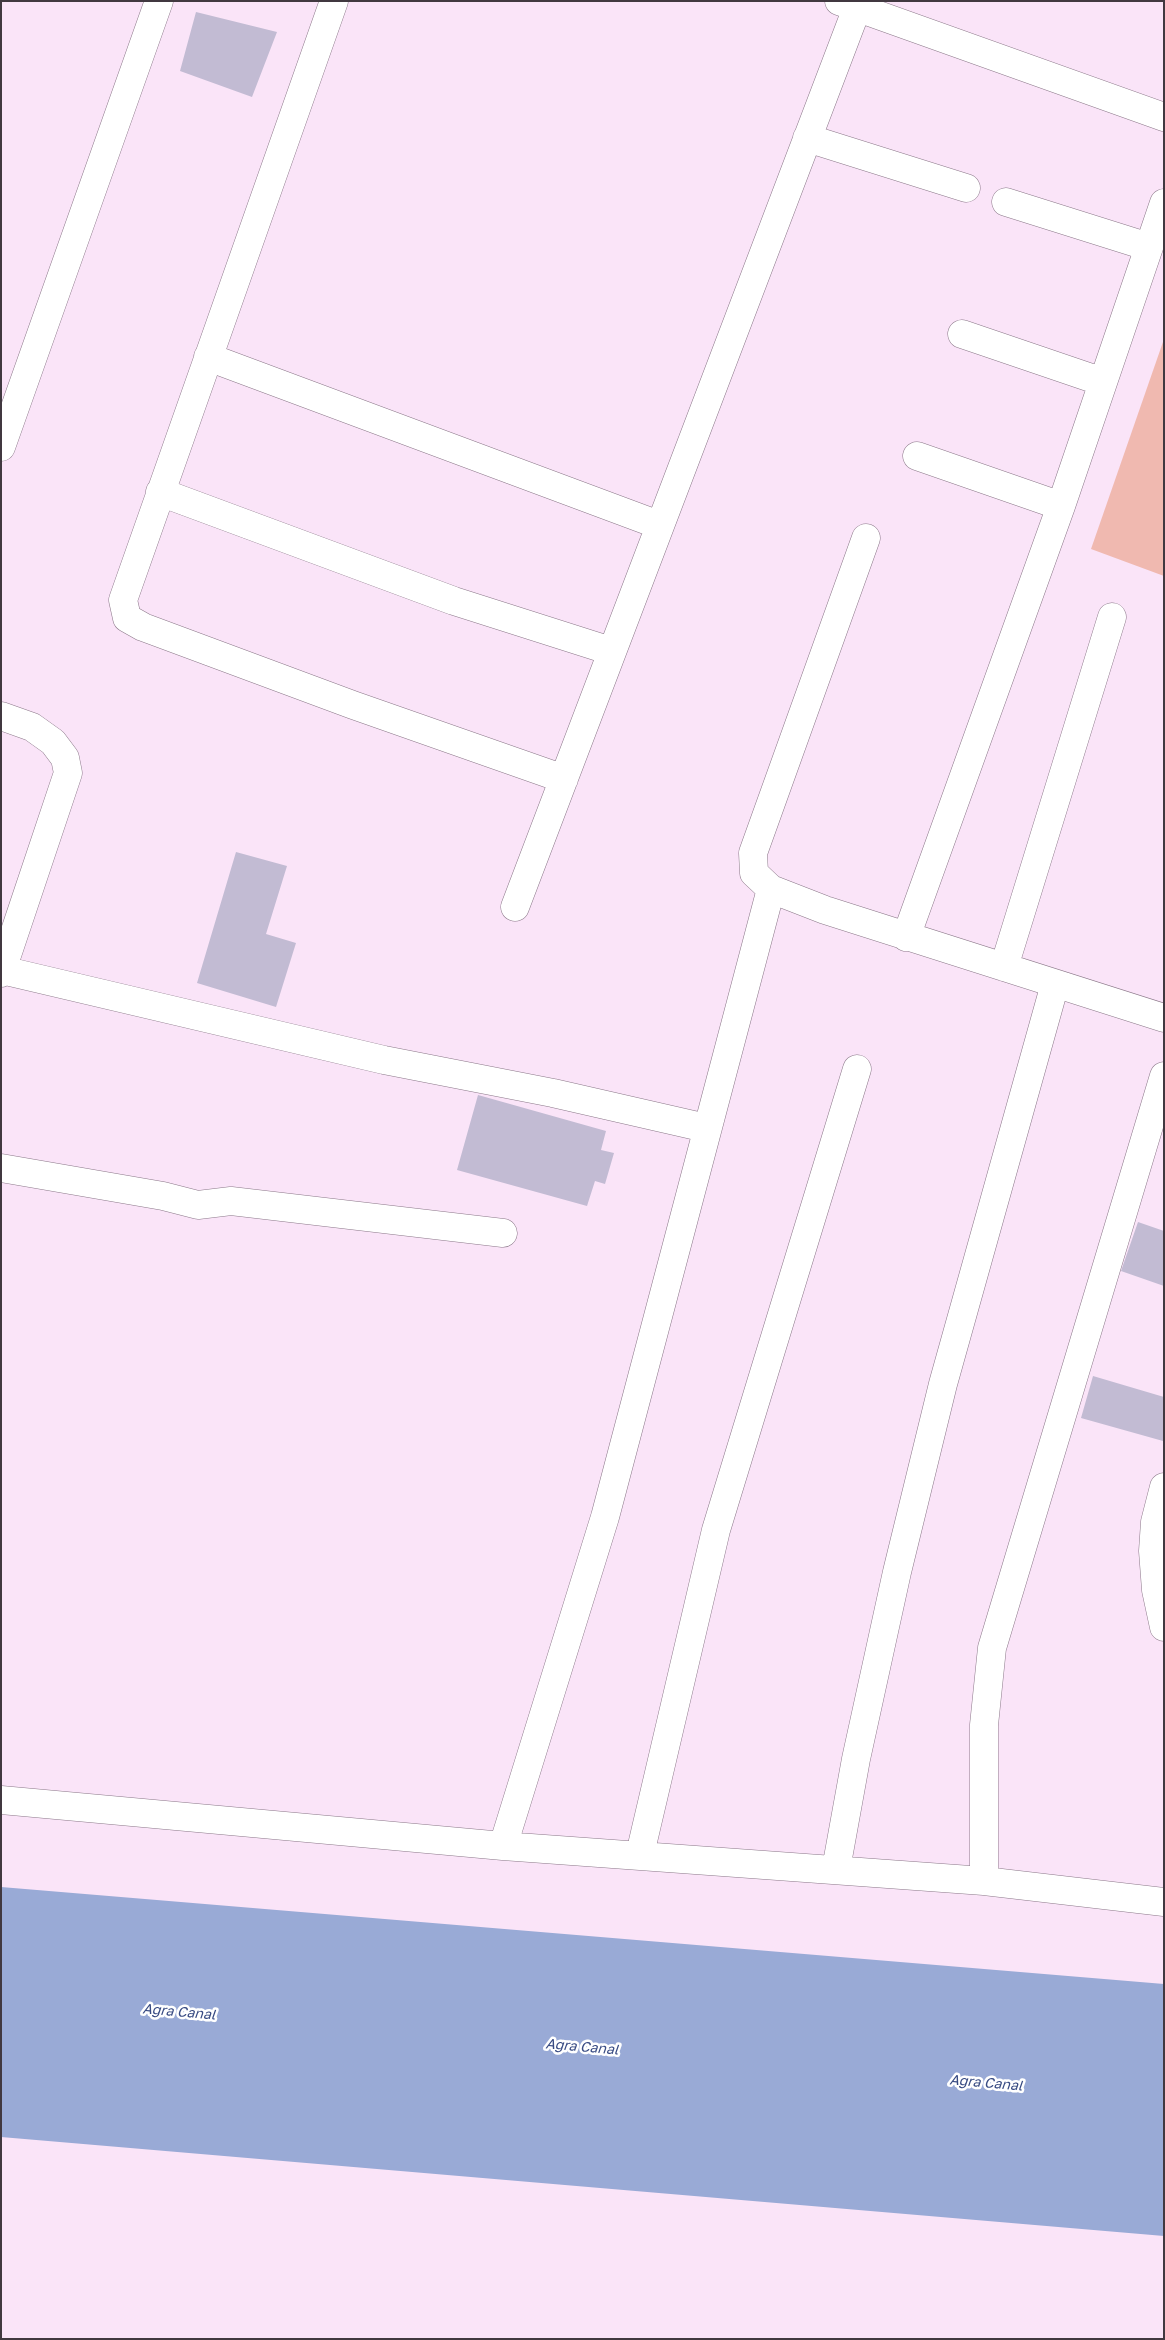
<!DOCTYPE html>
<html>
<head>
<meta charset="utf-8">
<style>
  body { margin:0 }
  #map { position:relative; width:1165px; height:2340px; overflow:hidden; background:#fae4f8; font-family:"Golos Text",sans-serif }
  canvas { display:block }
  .frame { position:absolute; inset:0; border:2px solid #413840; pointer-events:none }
</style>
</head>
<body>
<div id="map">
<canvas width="1165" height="2340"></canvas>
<div class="frame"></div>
</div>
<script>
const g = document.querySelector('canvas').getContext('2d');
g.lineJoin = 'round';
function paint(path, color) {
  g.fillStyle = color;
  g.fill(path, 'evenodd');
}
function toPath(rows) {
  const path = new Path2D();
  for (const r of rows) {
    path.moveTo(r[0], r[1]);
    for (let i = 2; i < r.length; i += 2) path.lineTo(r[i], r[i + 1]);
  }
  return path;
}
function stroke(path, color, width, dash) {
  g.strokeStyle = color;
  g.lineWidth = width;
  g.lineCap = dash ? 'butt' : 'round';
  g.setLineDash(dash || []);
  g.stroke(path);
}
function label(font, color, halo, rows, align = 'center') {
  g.font = font + ' "Golos Text",sans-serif';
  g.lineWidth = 5;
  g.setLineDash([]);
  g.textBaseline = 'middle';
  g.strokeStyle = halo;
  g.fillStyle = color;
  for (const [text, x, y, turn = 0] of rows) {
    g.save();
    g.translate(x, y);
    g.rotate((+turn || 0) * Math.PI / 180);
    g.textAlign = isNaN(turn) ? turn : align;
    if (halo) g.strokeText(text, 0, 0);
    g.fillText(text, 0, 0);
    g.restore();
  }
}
paint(toPath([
  [1164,339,1164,576,1091,549]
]), '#f0b9b0');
paint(toPath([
  [1,1887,1164,1984,1164,2236,1,2137]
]), '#99aad6');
paint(toPath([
  [196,12,277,32,252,97,180,71],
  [236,852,287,866,266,934,296,943,276,1007,197,983],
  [478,1095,606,1131,601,1150,614,1153,605,1184,595,1181,587,1206,457,1170],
  [1138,1222,1164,1231,1164,1286,1121,1271],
  [1093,1376,1164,1397,1163,1441,1081,1418]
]), '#c2bbd3');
const minor = toPath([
  [334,1,123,600,127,618,143,627,353,705,564,779],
  [839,1,1164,117],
  [807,138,966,188],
  [1006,202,1149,247],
  [962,334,1103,382],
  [208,357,659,525],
  [1,447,159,1],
  [917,456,1061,506],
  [160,492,454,601,611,651],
  [866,538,753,853,754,873,771,889,825,910,1164,1018],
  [1,716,32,727,53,742,65,758,68,773,1,973],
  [515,907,857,8],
  [906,937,1061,506,1164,203],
  [1004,967,1112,617],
  [2,970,384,1060,553,1093,706,1128],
  [1,1168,163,1196,198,1205,231,1201,503,1233],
  [1164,1487,1155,1522,1153,1551,1156,1590,1164,1627],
  [1,1800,503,1846,984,1881,1164,1902],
  [503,1846,605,1517,771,889],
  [640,1854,716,1530,857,1069],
  [836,1869,856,1759,897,1572,943,1384,1055,984],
  [984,1881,984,1725,992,1648,1164,1076]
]);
stroke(minor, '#8b7889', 29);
stroke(minor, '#fff', 28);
label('italic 14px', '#384b83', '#fff', [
  ["Agra Canal",179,2012,5],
  ["Agra Canal",582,2047,5],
  ["Agra Canal",986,2083,5]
]);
</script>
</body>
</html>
